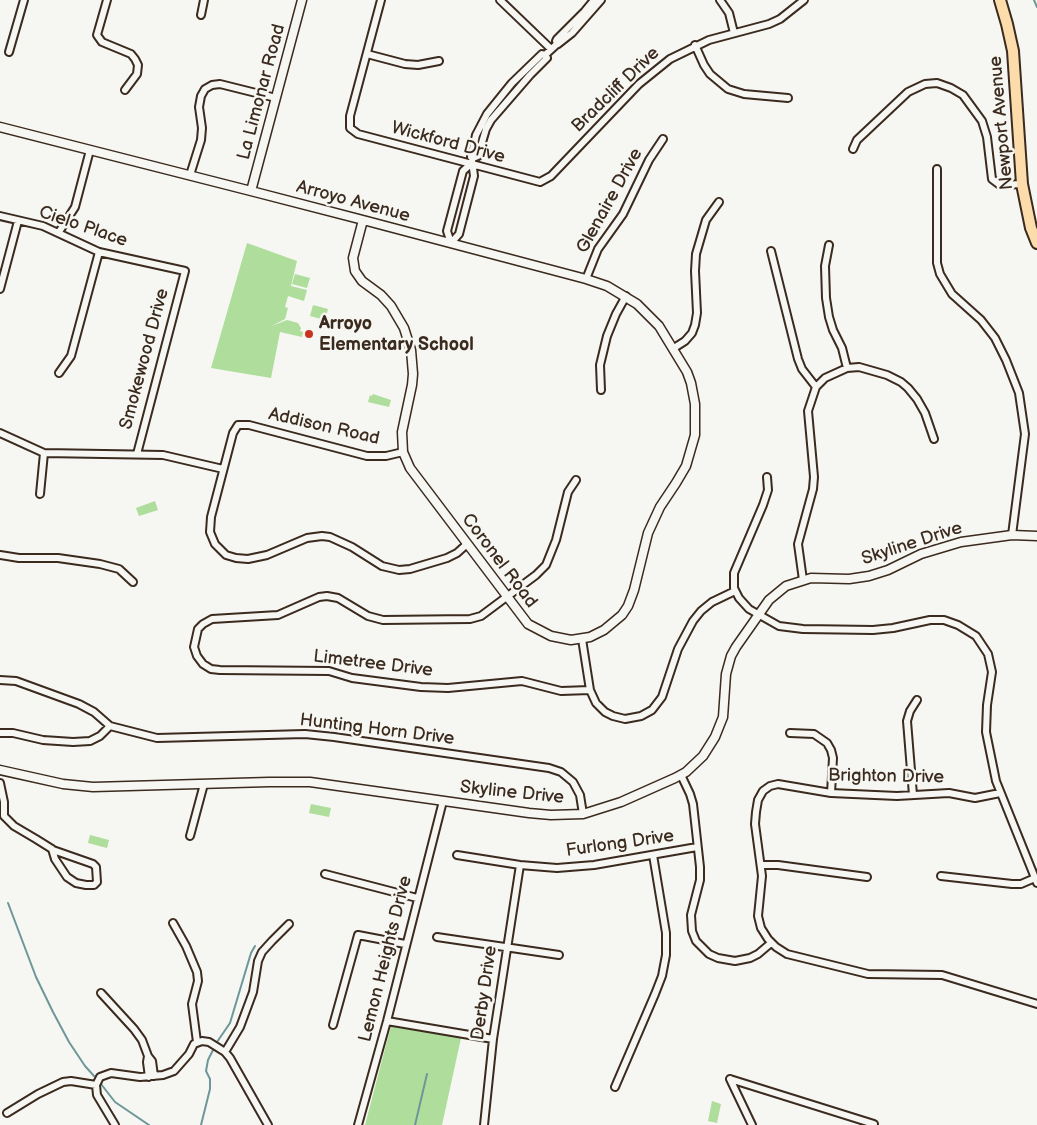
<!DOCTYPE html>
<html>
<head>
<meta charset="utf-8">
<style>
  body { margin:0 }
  canvas { display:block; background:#f6f6f2 }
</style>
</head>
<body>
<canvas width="1037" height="1125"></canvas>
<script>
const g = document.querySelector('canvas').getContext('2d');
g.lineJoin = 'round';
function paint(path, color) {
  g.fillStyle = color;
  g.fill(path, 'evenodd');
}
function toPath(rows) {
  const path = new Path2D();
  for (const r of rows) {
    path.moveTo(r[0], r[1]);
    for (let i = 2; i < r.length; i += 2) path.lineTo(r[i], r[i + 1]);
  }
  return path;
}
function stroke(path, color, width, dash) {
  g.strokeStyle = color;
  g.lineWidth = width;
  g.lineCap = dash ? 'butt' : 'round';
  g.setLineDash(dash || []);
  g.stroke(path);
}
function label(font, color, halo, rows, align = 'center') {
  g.font = font + ' "Balsamiq Sans",sans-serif';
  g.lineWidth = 5;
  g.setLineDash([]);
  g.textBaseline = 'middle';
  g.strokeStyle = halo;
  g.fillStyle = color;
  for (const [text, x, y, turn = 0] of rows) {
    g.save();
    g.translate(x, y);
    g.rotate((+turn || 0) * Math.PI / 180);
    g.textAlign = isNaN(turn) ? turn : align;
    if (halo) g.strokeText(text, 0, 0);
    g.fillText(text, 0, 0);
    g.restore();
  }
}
paint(toPath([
  [247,243,297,261,291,286,307,290,304,301,288,296,285,307,288,308,285,319,272,326,287,320,298,323,301,328,300,331,303,332,302,337,280,332,271,378,211,368],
  [295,274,310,278,307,288,292,284],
  [313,305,328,309,325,320,310,316],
  [373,394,391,400,389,407,368,402,370,395,372,396],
  [155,501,158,510,139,516,136,508],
  [311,804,331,808,329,817,309,813],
  [90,835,109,840,107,848,88,843],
  [391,1026,461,1038,442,1125,365,1125],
  [712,1101,721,1104,717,1123,708,1121]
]), '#afdd9c');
stroke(toPath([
  [1034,0,1037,7],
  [8,903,36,977,53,1012,69,1042,85,1066,94,1076],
  [217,1042,230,1023,251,953,255,946],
  [101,1084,115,1102,149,1125],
  [201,1125,210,1089,210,1079,206,1071,208,1060,213,1050],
  [415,1125,427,1074]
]), '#6d9799', 2);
const minor = toPath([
  [107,0,97,35,102,42,131,54,135,59,138,65,137,74,125,90],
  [381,0,350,116,350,128,358,134,540,182,551,176,639,84,670,59,709,40,769,24,780,19,804,0],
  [500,0,551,49],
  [594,0,585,11,557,39,556,41,558,44,572,33,601,0],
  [720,0,729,13,734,33],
  [201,15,204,0],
  [695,45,704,65,710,74,728,89,744,94,788,98],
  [9,52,24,0],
  [367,54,405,64,418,65,439,61],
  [545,55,547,58,530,75,491,120,486,129,478,156,473,158,471,157,476,135,487,114,512,83,542,54,545,55,557,44],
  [853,149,857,140,908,92,925,84,937,83,951,88,963,95,982,121,987,137,992,179,1000,185,1022,184],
  [472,163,463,171,447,231,451,243,459,234,474,176,472,161],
  [937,169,937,263,940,274,952,294,981,320,995,338,1006,360,1019,393,1025,434,1012,535],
  [190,175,201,140,202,128,199,107,201,96,205,89,212,85,220,84,276,98],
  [0,216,43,226,99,252,185,271,137,454],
  [59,232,75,207,90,150],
  [829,245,825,266,826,298,829,317,833,330,842,348,847,368],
  [771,251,798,359,802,369,816,387],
  [586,279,598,249,623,214,649,160,663,139],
  [0,289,18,221],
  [674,348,685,341,692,333,695,325,697,313,695,271,696,254,706,220,719,202],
  [59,373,71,356,99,252],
  [601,390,600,365,607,336,616,314,626,296],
  [0,433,44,453,163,455,223,469],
  [403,452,386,456,367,456,249,425,238,425,233,433,211,517,210,532,215,544,226,555,236,558,248,559,267,555,307,538,322,536,330,537,352,547,382,566,399,570,410,569,447,558,457,553,467,544],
  [767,477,768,490,763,505,734,573,734,588,739,598,749,609,779,626,803,629,873,630,893,628,930,620,944,620,958,625,976,636,988,654,992,672,987,705,986,732,996,781,1037,883],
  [576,480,568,492,556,540,546,565,536,575,481,616,470,619,383,620,368,616,338,598,327,596,319,597,278,615,212,619,203,624,198,629,194,647,197,656,203,664,211,669,220,670,329,671,352,678,421,687,448,688,522,681,561,691,590,690],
  [40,494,44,453],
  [0,555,19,558,58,558,100,564,119,569,133,582],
  [803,580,798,544,813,489,814,477,808,411,816,387,825,378,847,368,859,367,887,375,901,382,908,388,917,399,925,413,934,439],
  [582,639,590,690,596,703,605,712,613,716,625,719,641,716,652,710,662,697,678,649,693,621,701,611,712,602,735,591],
  [0,680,16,681,79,704,94,712,110,726,100,736,90,741,73,742,43,740,13,733,0,733],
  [110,726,157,738,305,734,334,737,549,768,561,772,573,782,580,795,583,814],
  [790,733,814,734,827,743,831,750,833,758,831,793],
  [681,775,690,794,693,804,700,867,700,880,691,915,692,931,696,941,709,954,718,958,735,961,750,958,758,954,771,943],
  [0,783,4,802,4,816,14,826,36,839,52,849,53,850,93,864,96,867,97,882,94,885,86,885,76,883,67,877,55,859,52,849],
  [1000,793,975,798,949,793,897,796,831,793,778,784,770,786,763,791,758,800,756,812,755,824,762,876,758,916,761,928,768,939,776,947,787,954,868,974,942,975,1037,1004],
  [913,795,907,721,910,711,917,700],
  [190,836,204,784],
  [457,855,520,865,557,868,594,865,697,847],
  [761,865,778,865,867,877],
  [325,874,417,898],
  [941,876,1012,884,1021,884,1035,878],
  [173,923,186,946,197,972,198,981,192,1004,197,1042],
  [437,937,559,955],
  [101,993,134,1029,142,1040,148,1056,152,1061,154,1076],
  [387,1021,493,1039],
  [333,1025,358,935,405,944],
  [225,1052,240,1027,253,992,258,961,262,952,272,941,289,924],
  [148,1056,147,1062,149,1077],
  [730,1079,874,1124],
  [730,1079,752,1125],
  [615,1087,655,994,662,976,666,955,666,933,653,855],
  [7,1113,38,1094,63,1082,71,1081,96,1085],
  [115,1125,97,1095,96,1085,100,1077,111,1073,140,1077,163,1075,174,1071,189,1054,194,1044,202,1041,209,1042,225,1052,230,1058,268,1125],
  [358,1125,387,1021,443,801],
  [484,1125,493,1039,520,865]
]);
const tertiary = toPath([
  [0,127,251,191,363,220,586,279,607,286,637,304,659,326,687,372,691,383,695,404,695,435,686,466,676,483,660,507,648,533,634,590,628,606,622,615,604,630,590,637,571,640,551,636,528,624,410,468,403,452,402,432,412,385,413,374,411,350,404,328,391,306,381,295,362,281,355,271,353,258,363,220],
  [251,191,302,0],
  [0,770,63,784,93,787,269,782,310,782,529,813,551,815,583,814,621,802,675,778,686,772,703,756,715,737,723,717,726,674,731,656,736,647,769,600,786,586,811,578,849,579,869,576,888,570,921,554,961,542,1012,535,1037,536]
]);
const primary = toPath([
  [1000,0,1007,24,1013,51,1022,184,1031,228,1037,243]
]);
stroke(minor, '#3b2a1e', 10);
stroke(tertiary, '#3b2a1e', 11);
stroke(primary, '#3b2a1e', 14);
stroke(minor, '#f6f6f2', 6);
stroke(tertiary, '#f6f6f2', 8);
stroke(primary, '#fcdcab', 10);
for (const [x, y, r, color] of [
  [309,334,5,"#c8321e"]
]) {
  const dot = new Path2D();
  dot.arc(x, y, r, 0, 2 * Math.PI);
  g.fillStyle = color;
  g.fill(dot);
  stroke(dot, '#f6f6f2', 2);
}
label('18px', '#3b2a1e', '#f6f6f2', [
  ["Bradcliff Drive",616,90,-44],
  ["La Limonar Road",262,92,-75],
  ["Newport Avenue",1002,123,-95],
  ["Wickford Drive",448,143,15],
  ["Glenaire Drive",610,201,-61],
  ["Arroyo Avenue",353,202,15],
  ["Cielo Place",83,227,19],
  ["Smokewood Drive",145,359,-75],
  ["Addison Road",324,427,13],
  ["Skyline Drive",912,544,-18],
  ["Coronel Road",499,561,53],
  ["Limetree Drive",373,664,7],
  ["Hunting Horn Drive",377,730,7],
  ["Brighton Drive",886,777,1],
  ["Skyline Drive",512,793,6],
  ["Furlong Drive",620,844,-8],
  ["Lemon Heights Drive",386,959,-76],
  ["Derby Drive",485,993,-82]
]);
label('bold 18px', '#3b2a1e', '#f6f6f2', [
  ["Arroyo",319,324],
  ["Elementary School",319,345]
], 'left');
</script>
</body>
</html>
